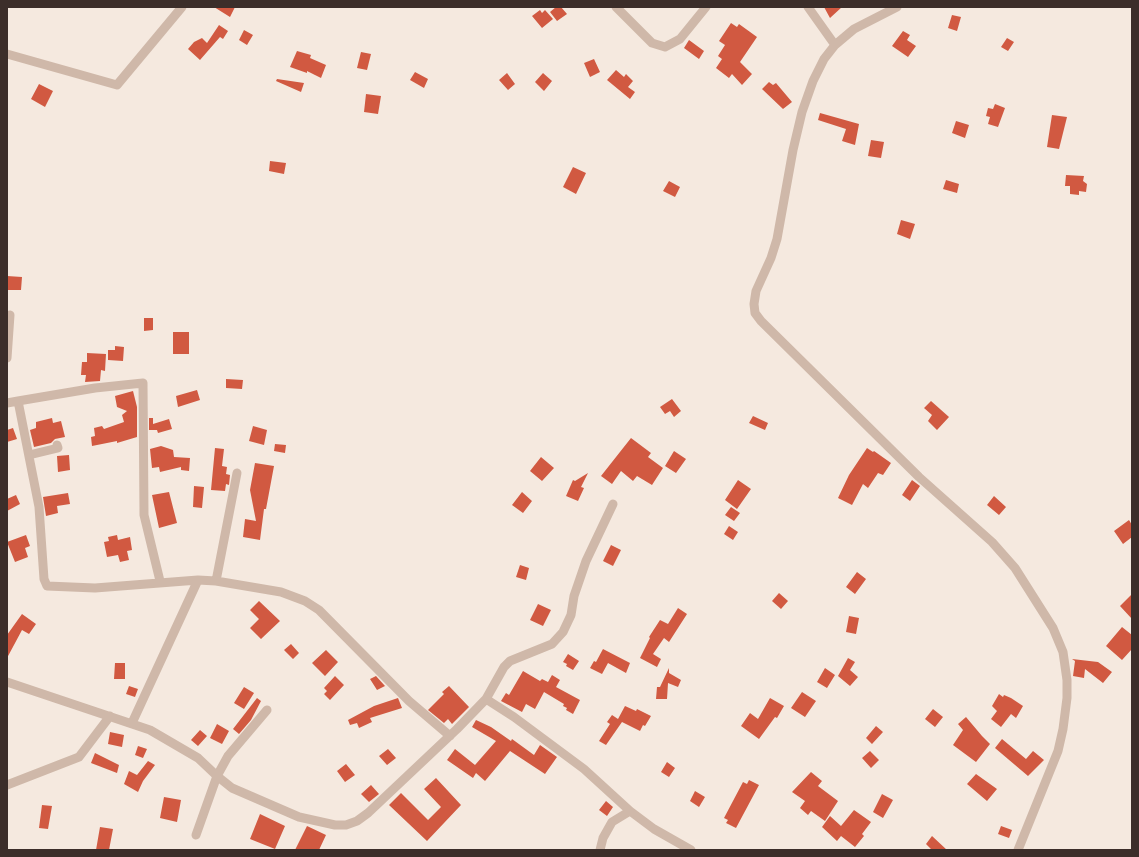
<!DOCTYPE html>
<html>
<head>
<meta charset="utf-8">
<style>
  body { margin:0 }
  #map { position:relative; width:1139px; height:857px; overflow:hidden; background:#f5e9df; font-family:Karla,sans-serif }
  canvas { display:block }
  .frame { position:absolute; inset:0; border:8px solid #3c2e2a; pointer-events:none }
</style>
</head>
<body>
<div id="map">
<canvas width="1139" height="857"></canvas>
<div class="frame"></div>
</div>
<script>
const g = document.querySelector('canvas').getContext('2d');
g.lineJoin = 'round';
function paint(path, color) {
  g.fillStyle = color;
  g.fill(path, 'evenodd');
}
function toPath(rows) {
  const path = new Path2D();
  for (const r of rows) {
    path.moveTo(r[0], r[1]);
    for (let i = 2; i < r.length; i += 2) path.lineTo(r[i], r[i + 1]);
  }
  return path;
}
function stroke(path, color, width, dash) {
  g.strokeStyle = color;
  g.lineWidth = width;
  g.lineCap = dash ? 'butt' : 'round';
  g.setLineDash(dash || []);
  g.stroke(path);
}
paint(toPath([
  [214,7,235,7,230,17],
  [556,7,561,7,567,14,557,21,550,12],
  [824,7,842,7,830,18],
  [540,10,542,13,545,10,553,19,542,28,532,16],
  [952,15,961,17,957,31,948,28],
  [731,23,737,27,739,24,757,37,740,62,752,74,742,85,732,74,729,78,716,68,722,59,718,56,725,45,719,41],
  [219,25,228,31,223,39,220,37,200,60,188,49,194,42,202,38,207,43],
  [244,30,253,35,247,45,239,40],
  [903,31,910,35,907,40,916,46,908,57,892,46],
  [1007,38,1014,42,1008,51,1001,47],
  [689,40,704,51,699,59,684,48],
  [297,51,311,55,310,58,326,65,321,78,307,71,307,73,290,67],
  [361,52,371,54,367,70,357,68],
  [594,59,600,72,590,77,584,63],
  [616,70,624,77,626,74,633,81,628,87,635,92,630,99,607,80],
  [415,72,428,79,424,88,410,80],
  [507,73,515,84,508,90,499,80],
  [543,73,552,81,544,91,535,82],
  [277,79,304,83,301,92,276,81],
  [769,82,773,85,776,83,792,102,783,109,762,89],
  [39,84,53,91,45,107,31,99],
  [366,94,381,96,378,114,364,112],
  [995,104,1005,108,998,127,988,124,990,117,986,116,988,108,993,109],
  [820,113,859,124,855,145,842,141,846,129,818,120],
  [1052,115,1067,117,1059,149,1047,147],
  [956,121,969,125,965,138,952,133],
  [871,140,884,142,881,158,868,156],
  [270,161,286,163,284,174,269,171],
  [573,167,586,173,576,194,563,187],
  [1066,175,1084,176,1083,181,1087,184,1086,192,1079,191,1079,195,1070,194,1070,186,1065,186],
  [946,180,959,184,957,193,943,189],
  [669,181,680,187,675,197,663,191],
  [901,220,915,224,910,239,897,234],
  [7,276,22,277,21,290,7,290],
  [144,318,153,318,153,330,144,331],
  [173,332,189,332,189,354,173,354],
  [115,346,124,347,123,361,108,360,108,350,115,350],
  [87,353,106,354,105,371,101,370,100,381,85,382,86,375,81,375,82,362,87,362],
  [226,379,243,380,242,389,226,388],
  [197,390,200,400,178,407,176,396],
  [133,391,137,407,137,437,117,443,117,441,92,446,91,437,95,436,94,428,102,426,104,429,124,422,122,415,127,411,117,407,115,396],
  [672,399,681,411,674,417,670,411,665,414,660,407],
  [931,401,949,417,937,430,928,421,932,415,924,408],
  [753,416,768,423,765,430,749,423],
  [52,418,53,423,61,421,65,437,55,439,51,443,34,447,30,430,36,428,36,422],
  [149,418,153,418,153,424,169,419,172,429,158,433,157,430,149,430],
  [253,426,267,430,264,445,249,441],
  [13,428,17,439,7,442,7,430],
  [631,438,651,453,648,457,663,468,652,485,637,476,633,481,621,471,612,484,601,476],
  [275,444,286,445,285,453,274,451],
  [161,446,173,450,174,457,190,458,189,471,181,470,181,467,160,472,159,467,152,468,150,449],
  [215,448,224,449,222,466,227,467,226,474,230,475,229,485,226,484,225,491,211,490],
  [867,448,873,452,874,451,891,463,883,475,878,473,868,488,863,484,852,505,838,498,849,475],
  [674,451,686,459,676,473,665,466],
  [69,455,70,470,58,472,57,456],
  [541,457,554,468,542,481,530,471],
  [255,463,274,466,266,509,264,509,260,540,243,537,245,519,256,521,250,490],
  [588,473,581,487,584,488,578,501,566,496,573,480,575,481],
  [738,480,751,489,737,509,725,500],
  [912,480,920,486,910,501,902,495],
  [194,486,204,487,202,508,193,507],
  [169,492,177,523,159,528,152,495],
  [522,492,532,501,523,513,512,505],
  [68,493,70,504,57,506,58,513,46,516,43,497],
  [16,495,20,504,7,511,7,499],
  [994,496,1006,507,999,515,987,505],
  [731,507,740,513,734,521,725,515],
  [1129,520,1132,525,1132,537,1123,544,1114,531],
  [729,526,738,532,733,540,724,534],
  [26,535,30,546,25,548,28,557,15,562,7,542],
  [117,535,118,540,130,537,132,550,127,551,129,560,120,562,118,555,107,557,104,542,109,541,108,537],
  [611,545,621,550,613,566,603,561],
  [520,565,529,568,526,580,516,577],
  [857,572,866,579,855,594,846,587],
  [779,593,788,601,781,609,772,601],
  [1132,594,1132,619,1120,606],
  [259,601,280,621,261,639,250,628,259,619,250,610],
  [538,604,551,610,543,626,530,620],
  [678,608,687,614,669,642,664,638,653,654,661,659,657,667,640,658,650,638,649,637,660,620,668,624],
  [22,614,36,624,29,634,22,630,7,658,7,635],
  [849,616,859,618,856,634,846,632],
  [1122,627,1132,635,1132,649,1122,660,1106,646],
  [291,644,299,653,293,659,284,650],
  [603,649,630,663,626,673,608,663,602,674,590,668,594,661,596,662],
  [326,650,338,662,325,676,312,663],
  [568,654,579,661,573,670,566,666,567,664,563,662],
  [848,658,855,662,850,670,858,677,850,686,838,676],
  [1072,659,1098,662,1112,672,1103,683,1085,669,1084,678,1073,676,1075,661],
  [115,663,125,663,125,679,114,679],
  [669,668,669,673,681,680,678,687,668,683,667,699,656,699,657,687,660,687],
  [825,668,835,675,827,688,817,682],
  [523,671,540,681,542,679,548,682,552,675,560,680,556,687,580,700,573,714,566,710,567,708,563,706,564,704,544,692,535,709,526,704,522,712,501,701,506,693,509,695],
  [335,676,344,685,330,700,324,694,327,691,324,688],
  [376,676,385,686,377,690,370,679],
  [129,686,138,689,135,697,126,694],
  [449,686,469,707,452,724,448,719,444,723,428,710,444,694,442,692],
  [244,687,254,693,244,709,234,703],
  [802,692,816,701,805,717,791,708],
  [999,694,1003,697,1004,695,1011,698,1023,706,1016,718,1011,714,1001,727,991,719,997,711,992,706],
  [257,698,261,701,251,720,239,734,233,729],
  [398,698,402,708,370,718,372,722,359,728,357,723,350,725,348,720,374,706],
  [770,698,784,706,777,718,775,717,759,739,741,726,750,713,758,719],
  [625,706,636,711,637,709,651,716,645,726,643,725,640,731,622,722,606,745,599,741,610,724,607,722,612,715,618,719],
  [933,709,943,717,935,727,925,719],
  [966,717,982,736,990,744,976,762,953,745,963,730,958,724],
  [476,720,491,727,511,741,512,739,534,755,540,745,557,757,545,774,510,751,485,781,476,773,473,778,447,760,455,749,475,765,496,741,472,727],
  [217,724,229,731,222,744,210,738],
  [876,726,883,732,872,744,866,738],
  [200,730,207,736,198,746,191,740],
  [110,732,124,735,122,747,108,744],
  [1002,739,1026,759,1033,751,1044,760,1028,776,995,748],
  [138,746,147,749,143,758,135,755],
  [388,749,396,758,387,765,379,756],
  [870,751,879,760,871,768,862,758],
  [95,753,119,765,117,773,91,763],
  [148,761,155,765,143,781,138,792,124,784,129,771,137,775],
  [667,762,675,768,669,777,661,772],
  [346,764,355,775,345,782,337,771],
  [811,772,822,781,818,786,838,801,825,821,811,811,808,815,800,808,805,801,792,792],
  [976,774,997,789,987,801,967,784],
  [436,778,461,805,427,841,389,805,401,793,428,820,441,807,424,789],
  [749,780,759,785,736,828,726,823,728,820,724,818,743,782,747,784],
  [371,785,379,794,369,802,361,794],
  [695,791,705,797,699,807,690,801],
  [882,794,893,800,883,818,873,812],
  [164,797,181,800,177,822,160,818],
  [606,801,613,807,607,816,599,810],
  [42,805,52,806,48,829,39,828],
  [854,810,871,822,862,834,864,836,855,847,841,836,837,841,822,827,830,816,841,826],
  [260,814,285,826,275,849,250,839],
  [307,826,326,835,319,850,295,850],
  [1001,826,1012,830,1009,838,998,834],
  [100,827,113,829,109,850,96,850],
  [932,836,947,850,932,850,926,844]
]), '#d15941');
stroke(toPath([
  [616,7,652,43,665,47,680,39,706,7],
  [808,7,835,45],
  [897,7,854,29,835,45,824,59,813,81,802,112,793,150,777,239,771,258,756,291,754,304,755,313,761,321,919,477,992,542,1015,568,1053,628,1063,652,1067,680,1067,698,1063,729,1058,751,1018,850],
  [7,54,117,85,182,7],
  [7,358,10,315],
  [18,401,95,388,143,383,144,515,160,581],
  [7,403,18,401,39,507,44,579,47,586,95,588,198,580,216,581,281,592,305,601,319,610,409,701,450,736],
  [29,455,58,448,57,445],
  [216,581,237,473],
  [7,682,150,730,198,758,217,776,232,788,299,817,335,825,346,825,357,821,368,813,457,729,486,699,504,667,510,661,552,644,563,632,571,615,574,596,586,561,613,504],
  [486,699,514,717,584,769,630,811,654,829,691,850],
  [132,723,198,580],
  [7,785,79,757,110,716],
  [196,835,217,776,228,756,267,710],
  [600,850,603,838,612,822,630,811]
]), '#cfb8a9', 9);
</script>
</body>
</html>
